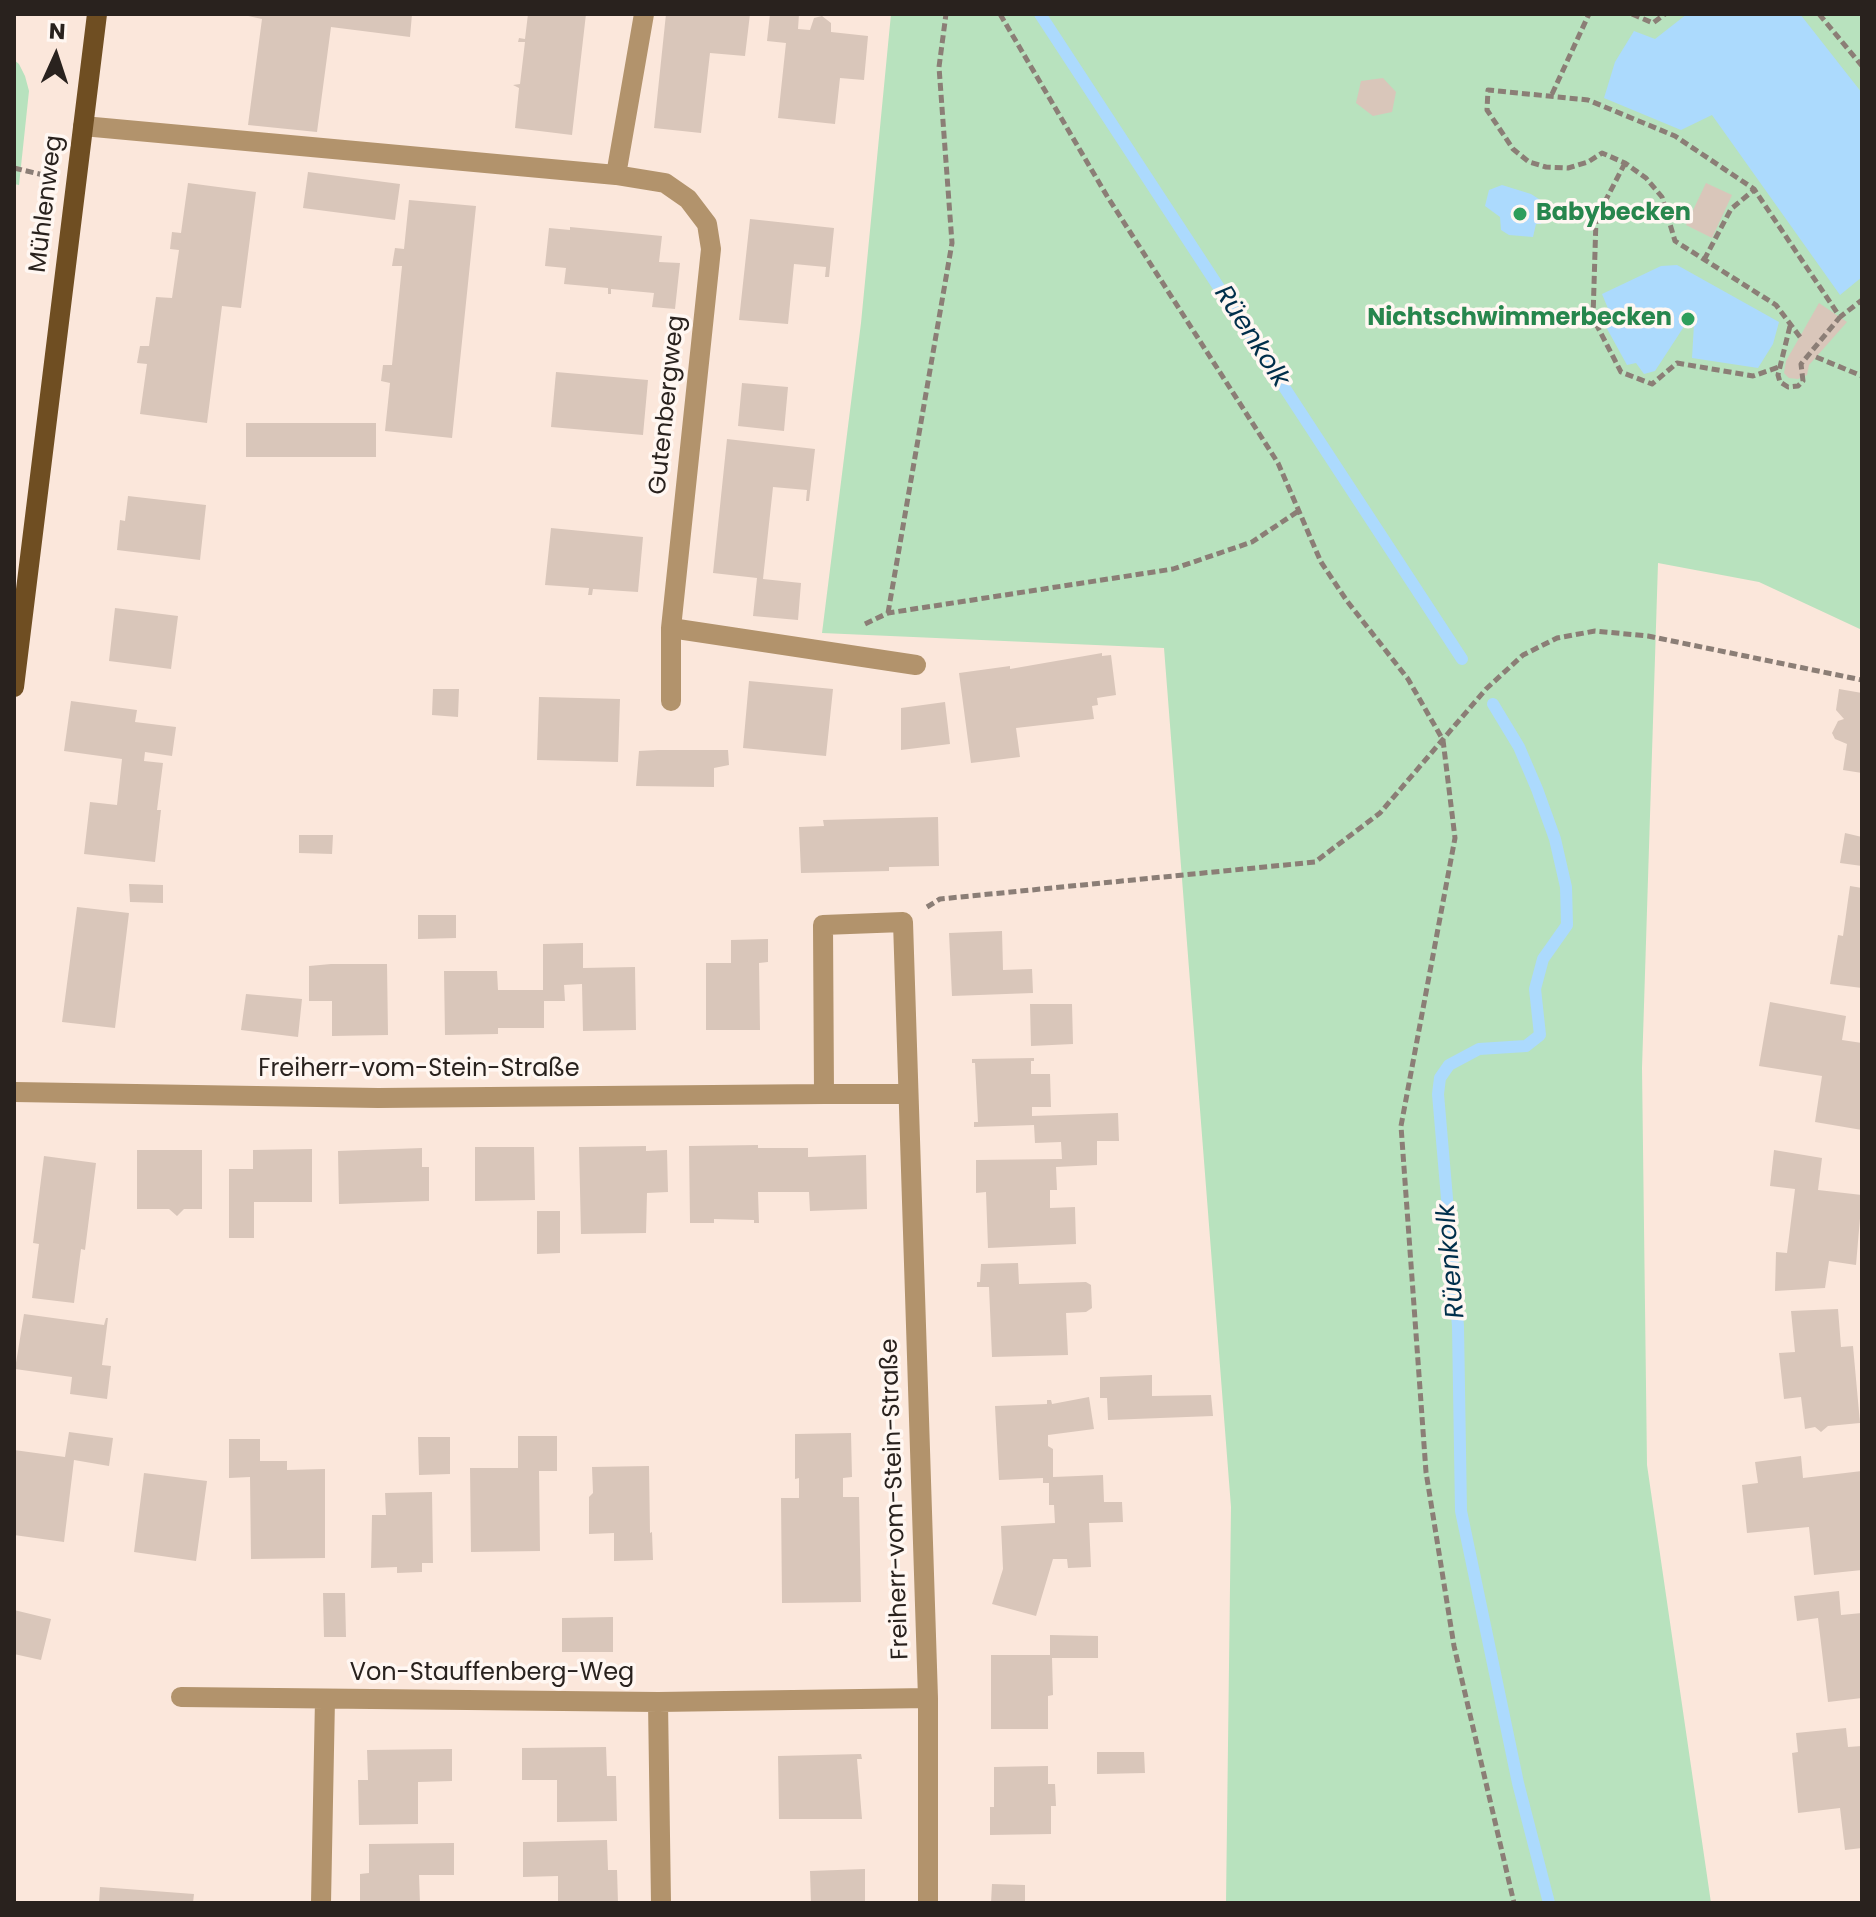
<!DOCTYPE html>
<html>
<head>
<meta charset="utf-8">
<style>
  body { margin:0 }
  #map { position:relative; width:1876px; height:1917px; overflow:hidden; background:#fbe7db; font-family:Poppins,sans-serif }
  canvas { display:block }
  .frame { position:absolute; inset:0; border:16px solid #29221e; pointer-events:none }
  .north { position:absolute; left:16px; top:16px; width:80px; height:80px; -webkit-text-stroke:6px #fff7f2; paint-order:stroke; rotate:3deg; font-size:22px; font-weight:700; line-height:32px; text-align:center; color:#29221e }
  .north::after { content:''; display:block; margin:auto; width:28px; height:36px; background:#29221e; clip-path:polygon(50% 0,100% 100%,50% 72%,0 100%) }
</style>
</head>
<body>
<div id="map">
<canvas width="1876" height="1917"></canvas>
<div class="frame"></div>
<div class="north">N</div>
</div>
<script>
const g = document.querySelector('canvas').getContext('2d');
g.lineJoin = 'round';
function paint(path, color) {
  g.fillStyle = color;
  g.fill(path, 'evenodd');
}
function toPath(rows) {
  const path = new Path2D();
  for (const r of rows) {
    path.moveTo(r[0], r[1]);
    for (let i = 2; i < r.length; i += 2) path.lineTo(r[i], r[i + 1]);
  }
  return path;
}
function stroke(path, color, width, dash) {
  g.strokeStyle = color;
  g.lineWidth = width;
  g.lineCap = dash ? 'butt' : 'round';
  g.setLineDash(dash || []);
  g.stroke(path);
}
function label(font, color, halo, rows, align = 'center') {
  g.font = font + ' Poppins,sans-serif';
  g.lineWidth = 7;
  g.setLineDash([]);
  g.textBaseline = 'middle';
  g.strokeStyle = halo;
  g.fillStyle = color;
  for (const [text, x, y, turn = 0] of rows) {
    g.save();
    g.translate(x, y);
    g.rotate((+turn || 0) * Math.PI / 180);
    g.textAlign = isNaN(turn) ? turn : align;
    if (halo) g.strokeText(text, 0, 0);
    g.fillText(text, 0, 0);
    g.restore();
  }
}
paint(toPath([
  [891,14,1862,14,1862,630,1759,582,1658,563,1642,1068,1647,1465,1711,1903,1226,1903,1231,1507,1164,648,822,633,861,323],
  [14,60,19,64,25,76,29,91,19,185,14,184]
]), '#b8e2be');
paint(toPath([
  [1687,14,1800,14,1862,93,1862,277,1840,295,1712,115,1681,130,1604,98,1615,62,1634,31,1655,39],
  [1502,185,1531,194,1542,201,1539,209,1544,211,1541,224,1536,224,1533,237,1509,235,1501,230,1500,217,1485,206,1489,190],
  [1677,265,1779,322,1773,344,1758,368,1692,358,1694,324,1685,325,1655,371,1644,374,1636,363,1627,365,1600,316,1609,311,1602,294,1661,266]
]), '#acdafd');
stroke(toPath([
  [1040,14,1462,659],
  [1493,704,1519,747,1537,789,1555,839,1566,887,1567,925,1543,959,1535,989,1540,1035,1526,1046,1479,1049,1449,1065,1440,1078,1438,1094,1458,1326,1461,1511,1518,1783,1549,1903]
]), '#acdafd', 12);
paint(toPath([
  [239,14,412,14,410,37,331,27,317,132,248,125,262,19],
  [528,14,586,14,572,135,515,128,519,88,513,85,520,84,525,42,518,42,519,38,525,39],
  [666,14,750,14,745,56,710,53,701,133,654,128],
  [770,14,799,14,798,29,810,30,814,18,822,16,831,23,831,32,868,36,864,80,840,78,835,124,778,118,786,43,767,41],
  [1383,78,1396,92,1392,112,1373,116,1356,103,1361,81],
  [308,172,400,184,395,220,303,208],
  [188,183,256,192,241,308,222,306,207,423,140,414,147,364,137,363,140,346,149,346,156,297,172,298,179,250,170,249,172,232,181,233],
  [1706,183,1732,195,1712,238,1686,225],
  [409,200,476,206,452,438,385,431,390,383,381,381,383,365,392,365,402,266,392,266,395,248,404,249],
  [750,219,834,228,829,277,825,277,826,267,794,264,788,324,739,320],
  [570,227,662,236,659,262,680,263,675,309,652,307,654,293,611,289,611,294,608,294,608,288,564,284,566,268,545,266,549,228,570,230],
  [1819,303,1847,322,1809,365,1807,375,1798,379,1789,378,1784,373,1786,361],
  [556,372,648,380,643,435,551,427],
  [742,383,788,387,784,431,738,426],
  [246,423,376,423,376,457,246,457],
  [727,439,815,449,809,501,806,501,807,490,773,487,763,579,801,583,798,620,753,616,757,578,713,573],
  [128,496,206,505,200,560,117,550,120,520,125,521],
  [551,528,643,537,638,592,593,589,592,595,588,595,589,588,545,585],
  [115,608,178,616,171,669,109,661],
  [1102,653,1102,656,1111,655,1116,695,1097,698,1098,705,1092,706,1094,719,1016,728,1020,757,971,763,959,673,1010,666,1010,669],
  [749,681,833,689,826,756,743,748],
  [433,689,459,689,458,717,432,715],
  [1839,689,1862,693,1862,773,1843,770,1847,744,1835,739,1832,733,1838,721,1844,719,1836,710],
  [539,697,620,699,618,762,537,760],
  [71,701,137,710,135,722,176,727,172,756,145,752,144,761,163,763,157,810,161,810,155,862,84,854,90,802,117,805,122,759,64,751],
  [945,702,950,744,901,750,901,708],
  [658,750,728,750,729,765,714,768,714,787,636,786,639,751],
  [938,817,939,866,889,867,889,871,801,873,799,827,824,826,823,820],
  [1845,833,1862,837,1862,866,1840,863],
  [299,835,333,835,332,854,299,853],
  [129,884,163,885,163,903,130,902],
  [1850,886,1862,888,1862,988,1830,984,1838,935,1843,936],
  [77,907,129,913,115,1028,62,1022],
  [418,915,456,915,456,938,418,939],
  [1002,931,1003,970,1032,969,1033,993,952,996,949,933],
  [768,939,768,962,759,963,760,1030,706,1030,706,963,731,963,731,940],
  [583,943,583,968,635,967,636,1030,583,1031,582,984,564,985,565,1001,544,1001,544,1028,498,1028,498,1034,445,1035,444,971,497,971,498,990,543,990,543,944],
  [331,964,387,964,388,1035,332,1036,332,1001,309,1001,309,966],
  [246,994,302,999,298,1037,241,1030],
  [1770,1002,1846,1016,1842,1040,1862,1043,1862,1130,1815,1122,1822,1076,1759,1066],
  [1030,1004,1072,1004,1073,1044,1031,1046],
  [1034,1058,1034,1061,1031,1061,1031,1074,1050,1074,1051,1107,1032,1107,1032,1116,1118,1113,1119,1141,1097,1141,1097,1165,1056,1167,1057,1190,1050,1190,1050,1208,1075,1207,1076,1244,988,1248,986,1192,976,1193,976,1160,1062,1159,1061,1142,1035,1143,1034,1125,974,1127,974,1122,978,1122,975,1063,972,1063,972,1059],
  [758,1145,758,1148,808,1148,808,1157,866,1155,867,1209,810,1211,809,1192,758,1192,759,1223,754,1223,754,1220,714,1219,714,1223,690,1223,689,1146],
  [646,1146,646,1151,667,1150,668,1192,647,1193,646,1233,581,1234,579,1147],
  [475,1147,534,1147,535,1200,475,1201],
  [422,1148,422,1167,429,1167,429,1201,339,1204,338,1151],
  [312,1149,312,1202,254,1202,254,1238,229,1238,229,1169,253,1169,253,1150],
  [137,1150,202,1150,202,1209,184,1209,177,1216,169,1209,137,1209],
  [1774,1150,1822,1158,1818,1190,1862,1195,1856,1265,1829,1261,1825,1288,1775,1291,1776,1252,1787,1253,1795,1189,1770,1186],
  [44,1156,96,1163,85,1250,81,1249,74,1303,32,1298,39,1244,33,1243],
  [537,1211,560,1211,560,1253,537,1254],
  [1018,1263,1019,1284,1086,1282,1091,1285,1092,1308,1086,1312,1066,1313,1068,1355,992,1357,989,1287,977,1287,977,1282,980,1282,981,1264],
  [1838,1309,1841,1347,1853,1346,1860,1423,1828,1426,1821,1432,1815,1427,1805,1429,1801,1397,1784,1399,1779,1353,1795,1352,1791,1311],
  [24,1314,104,1325,106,1318,108,1318,102,1365,111,1366,107,1399,70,1394,72,1377,15,1369],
  [1152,1375,1152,1396,1211,1395,1213,1416,1108,1420,1107,1398,1100,1398,1100,1377],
  [1089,1397,1094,1429,1048,1435,1048,1446,1053,1449,1053,1477,1103,1475,1104,1502,1122,1502,1123,1522,1089,1523,1091,1567,1068,1568,1067,1559,1053,1559,1036,1616,992,1604,1003,1569,1001,1526,1055,1523,1054,1505,1049,1505,1049,1483,1043,1483,1043,1478,999,1480,995,1406,1047,1404,1047,1400,1051,1400,1052,1404],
  [69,1432,113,1438,109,1466,74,1460,64,1542,14,1535,14,1450,65,1457],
  [851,1433,852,1477,843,1478,843,1497,859,1497,861,1602,782,1603,781,1498,799,1498,799,1478,795,1479,795,1434],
  [518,1436,557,1436,557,1471,539,1471,540,1551,471,1552,470,1468,518,1468],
  [418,1437,450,1437,450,1474,419,1475],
  [229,1439,260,1439,260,1461,287,1461,287,1470,325,1469,325,1558,251,1559,250,1477,229,1478],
  [1801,1456,1803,1478,1862,1471,1862,1570,1814,1575,1809,1527,1747,1533,1742,1485,1758,1483,1755,1462],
  [649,1466,650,1533,652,1532,653,1560,614,1561,614,1533,589,1534,589,1497,593,1493,592,1467],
  [144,1473,207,1481,196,1561,134,1552],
  [432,1492,433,1563,422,1563,422,1572,397,1573,397,1567,371,1568,372,1515,386,1515,385,1493],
  [1839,1591,1841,1615,1862,1613,1862,1698,1828,1702,1818,1618,1797,1621,1794,1596],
  [323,1593,345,1593,346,1637,324,1637],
  [14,1610,51,1619,41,1660,14,1654],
  [613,1617,613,1652,562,1652,562,1618],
  [1050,1635,1098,1636,1098,1658,1052,1658,1053,1695,1048,1696,1048,1729,991,1729,991,1655,1050,1655],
  [1846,1728,1848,1747,1862,1746,1862,1848,1845,1850,1840,1808,1798,1813,1792,1753,1798,1752,1796,1733],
  [606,1747,607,1776,616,1776,617,1821,557,1822,557,1780,522,1780,522,1748],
  [452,1749,452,1781,418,1782,418,1824,359,1825,358,1780,368,1780,367,1750],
  [1097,1752,1144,1752,1145,1773,1097,1774],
  [861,1754,862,1759,857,1759,862,1819,779,1819,778,1756],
  [1048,1766,1048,1784,1055,1784,1056,1806,1051,1806,1051,1834,990,1835,990,1807,994,1807,994,1767],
  [607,1840,608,1870,617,1870,618,1903,558,1903,558,1876,523,1877,523,1842],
  [454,1843,454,1875,419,1875,420,1903,360,1903,360,1874,369,1873,369,1844],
  [865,1869,865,1903,811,1903,810,1871],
  [992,1884,1025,1885,1025,1903,991,1903],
  [100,1887,194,1894,193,1903,99,1903]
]), '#d9c6ba');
stroke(toPath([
  [1000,14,1107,196,1278,463,1321,562,1347,601,1408,679,1443,740,1455,838,1401,1126,1426,1472,1454,1646,1514,1903],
  [1632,14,1653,23,1665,14],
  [1819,14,1862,66],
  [1552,94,1589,14],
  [1625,163,1596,219,1593,318,1621,372,1652,384,1677,363,1753,376,1779,367],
  [14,168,48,176],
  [1704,260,1731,209,1754,190],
  [1790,326,1778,375,1780,382,1788,387,1798,386,1803,381,1801,364,1840,317],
  [1800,337,1776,305,1675,241,1662,197,1646,178,1625,163,1602,153,1588,162,1568,168,1546,167,1529,162,1513,149,1487,110,1488,90,1588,100,1675,136,1754,189,1840,317,1862,300],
  [1816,357,1862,376],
  [888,613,952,243,939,67,946,14],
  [865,624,888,613,1173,569,1252,542,1300,510],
  [927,907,940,899,1315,862,1380,813,1486,689,1523,655,1557,638,1595,631,1648,636,1862,680]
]), '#8b7e76', 5, [8, 4]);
stroke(toPath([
  [83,126,616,175,665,183,688,199,707,224,711,249,671,628,671,701],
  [616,175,644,14],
  [671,628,916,665],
  [14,1092,378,1098,824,1094],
  [908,1094,824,1094,823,925,903,922,928,1698,928,1903],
  [181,1697,658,1702,928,1698],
  [658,1702,661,1903],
  [321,1903,325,1699]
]), '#b2936c', 20);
stroke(toPath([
  [14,687,97,14]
]), '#6f4e22', 20);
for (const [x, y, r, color] of [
  [1520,214,8,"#2e9e5b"],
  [1688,319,8,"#2e9e5b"]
]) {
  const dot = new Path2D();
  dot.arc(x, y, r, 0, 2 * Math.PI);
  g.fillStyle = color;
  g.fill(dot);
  stroke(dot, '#fff7f2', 3);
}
label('24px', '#29221e', '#fff7f2', [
  ["Mühlenweg",47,204,-83],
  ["Gutenbergweg",668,405,-84],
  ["Freiherr-vom-Stein-Straße",419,1070],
  ["Freiherr-vom-Stein-Straße",896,1499,-92],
  ["Von-Stauffenberg-Weg",492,1674]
]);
label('bold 24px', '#27864d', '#fff7f2', [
  ["Babybecken",1536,214],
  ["Nichtschwimmerbecken",1672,319,"right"]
], 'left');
label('italic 26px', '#002f4b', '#fff7f2', [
  ["Rüenkolk",1251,337,57],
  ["Rüenkolk",1452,1261,-95]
]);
</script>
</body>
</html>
